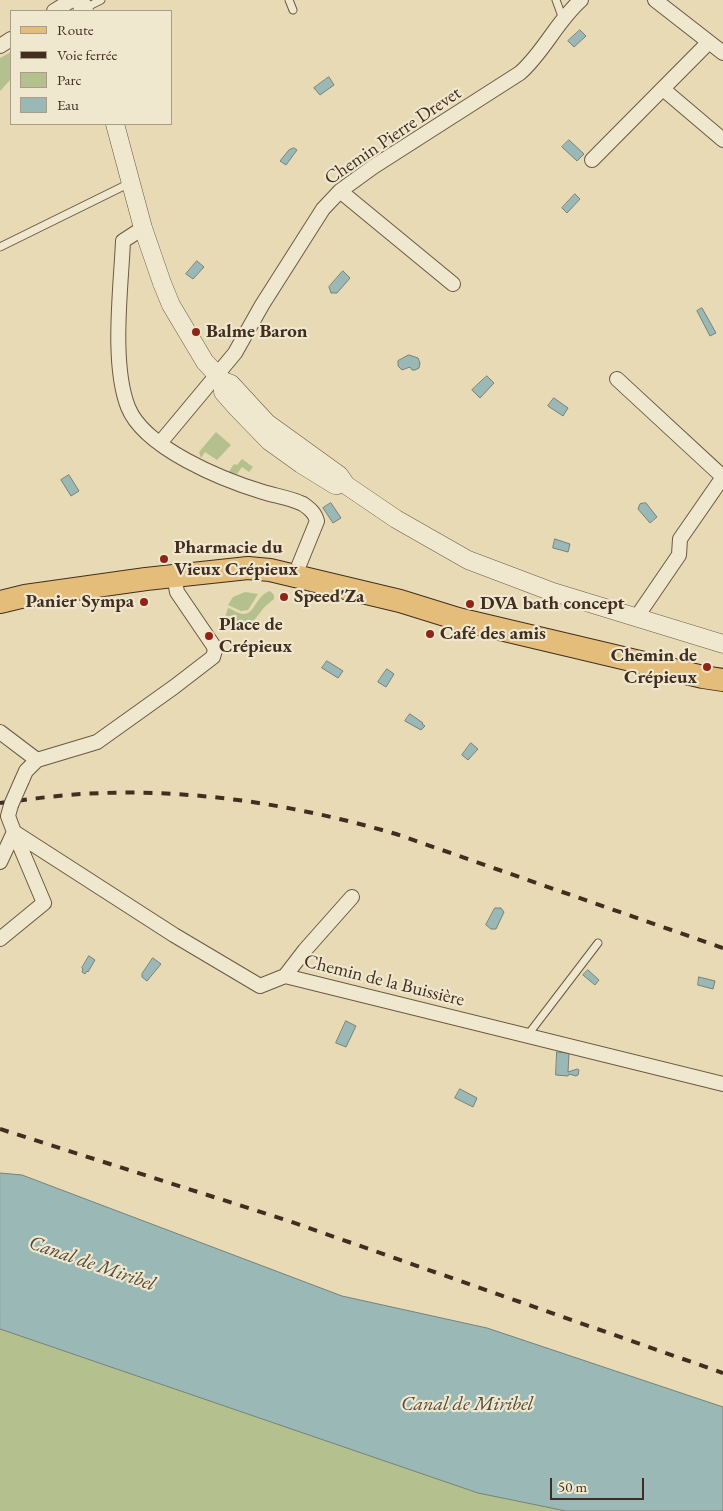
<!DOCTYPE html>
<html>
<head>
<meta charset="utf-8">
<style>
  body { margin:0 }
  #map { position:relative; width:723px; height:1511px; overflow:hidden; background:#e7dab4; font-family:"EB Garamond",serif }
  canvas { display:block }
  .legend { position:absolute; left:10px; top:10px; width:162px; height:115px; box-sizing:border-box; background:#efe7ce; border:1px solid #aa9d88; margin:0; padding:6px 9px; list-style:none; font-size:15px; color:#422e20 }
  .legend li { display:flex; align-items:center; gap:10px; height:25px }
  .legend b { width:25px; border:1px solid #aa9d88 }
  .scale { position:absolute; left:550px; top:1478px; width:94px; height:22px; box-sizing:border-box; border:2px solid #422e20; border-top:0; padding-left:6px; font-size:15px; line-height:18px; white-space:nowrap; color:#422e20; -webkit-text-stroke:4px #efe7ce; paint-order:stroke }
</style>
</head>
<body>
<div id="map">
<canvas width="723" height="1511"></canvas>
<ul class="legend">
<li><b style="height:6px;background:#e4bd7a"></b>Route</li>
<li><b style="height:6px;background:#422e20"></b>Voie ferrée</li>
<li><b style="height:14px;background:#b4c08e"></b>Parc</li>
<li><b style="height:14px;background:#9ab8b6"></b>Eau</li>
</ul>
<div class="scale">50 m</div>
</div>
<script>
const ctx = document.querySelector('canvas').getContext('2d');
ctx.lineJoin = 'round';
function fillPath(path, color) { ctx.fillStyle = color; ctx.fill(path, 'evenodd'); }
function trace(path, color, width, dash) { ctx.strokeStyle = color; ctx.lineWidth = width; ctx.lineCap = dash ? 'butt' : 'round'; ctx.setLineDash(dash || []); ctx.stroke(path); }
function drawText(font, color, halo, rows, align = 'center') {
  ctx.font = font + ' "EB Garamond",serif'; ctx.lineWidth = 4.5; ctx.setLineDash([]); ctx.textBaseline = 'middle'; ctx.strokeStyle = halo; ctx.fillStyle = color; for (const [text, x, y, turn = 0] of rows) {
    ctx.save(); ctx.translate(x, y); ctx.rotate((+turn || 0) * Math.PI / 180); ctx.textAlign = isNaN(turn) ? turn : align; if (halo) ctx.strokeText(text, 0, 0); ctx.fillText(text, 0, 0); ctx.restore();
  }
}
const green = new Path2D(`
  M11,52V79L0,91V58Z
  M216,432L231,445L217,460L205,452L201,458L199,452Z
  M242,459L253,467L249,472L242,467L237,474L235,473L233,476L228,473L234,464L237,465Z
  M270,591L274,595V599C270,602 265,606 262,610C254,621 235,646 224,621L228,608C232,609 235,612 239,613C255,619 254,596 270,591Z
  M245,592L258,594L248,610L241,611L228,605L233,597Z
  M0,1329L478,1493L566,1511H0Z`);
const water = new Path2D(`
  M580,30L586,36L574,47L568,41Z
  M329,77L334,85L320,95L314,88Z
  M569,140L584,154L577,161L562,147Z
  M294,148L297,150L286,165L280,161L289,150Z
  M575,194L580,199L567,213L562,208Z
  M197,261L204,267L193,279L186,274Z
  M343,271L350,278L337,293H331L329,287Z
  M702,308L716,333L710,336L697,311Z
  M409,355L418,358L420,363L419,368L415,370H412L410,367L402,370L398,366V361Z
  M487,376L494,383L480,398L472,390Z
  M554,398L568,408L563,416L548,406Z
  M69,475L79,491L71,496L61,480Z
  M331,503L341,518L333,523L323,508Z
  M646,503L657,517L650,523L638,509L640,504Z
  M555,539L570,544L568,552L553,548Z
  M327,661L343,671L338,678L322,668Z
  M387,669L394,674L386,687L378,682Z
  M410,714L423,723L422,724L425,726L421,730L405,721Z
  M471,743L478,749L468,760L462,755Z
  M495,908H501L504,912L496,929H491L486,925Z
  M89,956L95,960L88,972L87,971L85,974L82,972L83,969L82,968Z
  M153,958L161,964L147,981L142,977V974Z
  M588,970L599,980L595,985L583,975Z
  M699,977L715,981L713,989L698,985Z
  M346,1021L356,1026L346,1047L336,1043Z
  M557,1052L569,1053L568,1072L577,1069L579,1070L578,1075L576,1076L569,1074L568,1076L556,1075Z
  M460,1089L477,1098L473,1107L455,1098Z
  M0,1173L22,1175L342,1296L487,1328L723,1407V1511H566L478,1493L0,1329Z`);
const service = new Path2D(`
  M289,0L293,10
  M556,0L563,19
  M83,9L101,0
  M0,247L130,183
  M527,1036L598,943`);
const minor = new Path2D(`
  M655,0L723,53
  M54,11L72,0
  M0,46L11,39
  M663,89L723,140
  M592,160L709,42
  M340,191L453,284
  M143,228L123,241C121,288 111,363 128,407C144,448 223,480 263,492C276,496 291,498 303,504C310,509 315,513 317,521L295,575
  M617,379L723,477L680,539L679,555L636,618
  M160,443L235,353L262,305L323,209L340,191L373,167L520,73C544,52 557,21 581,0
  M0,732L37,760
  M22,780L26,771L37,760L97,742L174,687L213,657L215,650L213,645L177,592L174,576
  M14,832L174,935L260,986L285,976L723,1084
  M0,862L14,832L8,816L11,805
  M0,939L44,903L14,832
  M285,976L305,950L352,897`);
const tertiary = new Path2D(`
  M80,0L84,11
  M115,124L143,228L162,283L171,305L205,362L223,381L231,384L267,423L339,475L346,485L396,519L468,560L550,591L723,644
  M223,388V392L237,408L269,441L301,464L335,485H338`);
const primary = new Path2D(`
  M0,602L25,596L146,579L248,568L270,570L400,601L458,619L703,677L723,680`);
const rail = new Path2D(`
  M0,803C23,800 45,797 68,795C179,786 290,803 396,834L723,948
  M0,1129L286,1220L723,1373`);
const minorBridge = new Path2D(`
  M11,805L22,780`);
const markers = [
  [196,332,5,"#8f2418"],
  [164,559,5,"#8f2418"],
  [284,597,5,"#8f2418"],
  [144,602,5,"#8f2418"],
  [470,604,5,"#8f2418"],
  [430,634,5,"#8f2418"],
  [209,636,5,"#8f2418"],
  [707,667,5,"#8f2418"]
];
const streetNames = [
  ["Chemin Pierre Drevet",393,136,-34],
  ["Chemin de la Buissière",384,981,14]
];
const poiNames = [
  ["Balme Baron",206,332],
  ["Pharmacie du",174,548],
  ["Vieux Crépieux",174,570],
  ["Speed'Za",294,597],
  ["Panier Sympa",134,602,"right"],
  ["DVA bath concept",480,604],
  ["Place de",219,625],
  ["Crépieux",219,647],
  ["Café des amis",440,634],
  ["Chemin de",697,656,"right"],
  ["Crépieux",697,678,"right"]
];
const waterNames = [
  ["Canal de Miribel",92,1264,19],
  ["Canal de Miribel",467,1405]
];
fillPath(green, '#b4c08e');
fillPath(water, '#9ab8b6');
trace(water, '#77817a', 1);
trace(service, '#6b5945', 9);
trace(minor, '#6b5945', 16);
trace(tertiary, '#6b5945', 19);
trace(primary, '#422e20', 24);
trace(service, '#efe7ce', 7);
trace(minor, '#efe7ce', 14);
trace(tertiary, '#efe7ce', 18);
trace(primary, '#e4bd7a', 22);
trace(rail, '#422e20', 4, [9, 9]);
trace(minorBridge, '#6b5945', 16, []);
trace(minorBridge, '#efe7ce', 14);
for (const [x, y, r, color] of markers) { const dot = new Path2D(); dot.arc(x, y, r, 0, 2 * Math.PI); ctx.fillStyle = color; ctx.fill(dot); trace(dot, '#efe7ce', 2); }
drawText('19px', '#422e20', '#efe7ce', streetNames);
drawText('bold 19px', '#422e20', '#efe7ce', poiNames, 'left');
drawText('italic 20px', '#544a3e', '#efe7ce', waterNames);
</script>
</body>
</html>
